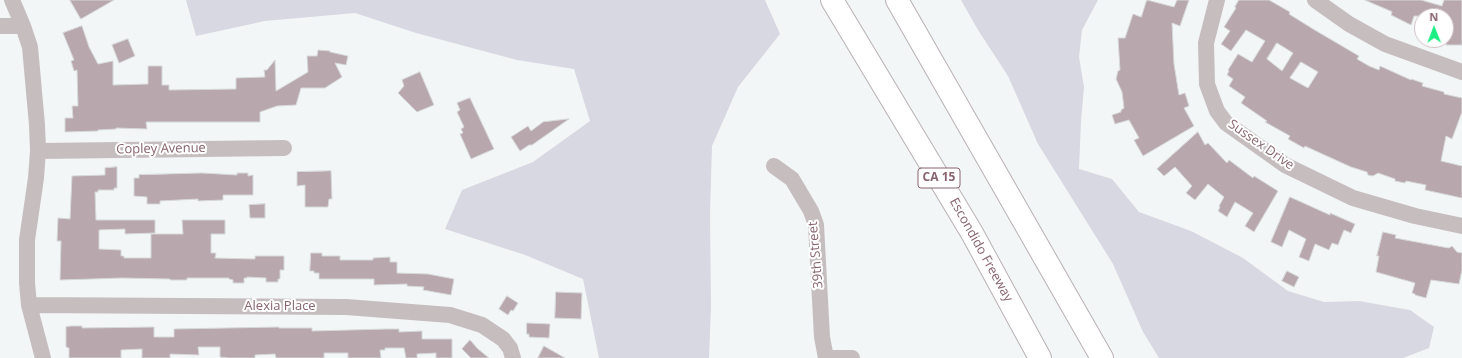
<!DOCTYPE html>
<html>
<head>
<meta charset="utf-8">
<style>
  body { margin:0 }
  #map { position:relative; width:1462px; height:358px; overflow:hidden; background:#f3f6f7; font-family:"Open Sans",sans-serif }
  canvas { display:block }
  .north { position:absolute; left:1414px; top:8px; width:40px; height:40px; box-sizing:border-box; background:#fff; border:1px solid #cfc1c5; border-radius:50%; rotate:359deg; font-size:11px; font-weight:700; line-height:16px; text-align:center; color:#87646e }
  .north::after { content:''; display:block; margin:auto; width:14px; height:18px; background:#1cee84; clip-path:polygon(50% 0,100% 100%,50% 72%,0 100%) }
</style>
</head>
<body>
<div id="map">
<canvas width="1462" height="358"></canvas>
<div class="north">N</div>
</div>
<script>
const ctx = document.querySelector('canvas').getContext('2d');
ctx.lineJoin = 'round';
function fillPath(path, color) { ctx.fillStyle = color; ctx.fill(path, 'evenodd'); }
function trace(path, color, width, dash) { ctx.strokeStyle = color; ctx.lineWidth = width; ctx.lineCap = dash ? 'butt' : 'round'; ctx.setLineDash(dash || []); ctx.stroke(path); }
function drawText(font, color, halo, rows, align = 'center') {
  ctx.font = font + ' "Open Sans",sans-serif'; ctx.lineWidth = 4; ctx.setLineDash([]); ctx.textBaseline = 'middle'; ctx.strokeStyle = halo; ctx.fillStyle = color; for (const [text, x, y, turn = 0] of rows) {
    ctx.save(); ctx.translate(x, y); ctx.rotate((+turn || 0) * Math.PI / 180); ctx.textAlign = isNaN(turn) ? turn : align; if (halo) ctx.strokeText(text, 0, 0); ctx.fillText(text, 0, 0); ctx.restore();
  }
}
const green = new Path2D(`
  M186,0H765L780,34L738,87L712,146L710,214L711,307L709,358H599L583,279L525,255L445,229L462,190L533,162L590,121L574,69L517,60L416,33L355,13L265,21L196,36Z
  M961,0H1098L1082,30L1079,57L1084,87L1081,121L1079,169L1112,179L1139,212L1191,231L1243,258L1288,291L1324,302L1359,301L1410,310L1434,327L1429,348L1403,358H1159L1143,332L1113,264L1038,144L1008,76L978,30Z`);
const building = new Path2D(`
  M70,0H114L81,19Z
  M1147,0L1174,7L1177,0H1189L1180,26L1172,23L1174,64L1179,95L1185,93L1189,106L1184,108L1194,126L1143,156L1134,140L1139,138L1129,120L1115,124L1112,115L1121,112V110L1124,108L1122,92L1116,79L1118,71L1120,70L1118,38H1125L1133,14L1141,17Z
  M1239,0H1269L1290,12L1289,14L1313,29L1359,56L1357,59L1369,66L1379,70L1380,66L1411,80V79L1423,83L1422,86L1444,92V94L1462,98V112L1452,139L1446,136L1441,161L1462,166V198L1425,190L1426,185L1406,181L1405,183L1395,181V179L1378,173L1373,176L1368,175L1367,172L1351,167L1307,147L1305,146L1304,148L1288,139L1290,136L1265,122L1267,121L1241,103L1245,97L1229,86L1233,79L1227,75L1229,71L1228,70L1238,54L1252,62L1265,41L1246,30L1231,51L1221,44L1230,31L1224,27L1236,8L1235,7ZM1277,43L1293,53L1282,71L1267,59ZM1301,62L1318,72L1308,88L1290,78Z
  M1365,0H1421L1442,6L1444,0H1462V45H1446V16H1414L1411,25L1391,15L1392,12Z
  M82,26L89,47L98,64L113,61V85L148,84V66H162V85H169V90L236,89V78L265,77L264,70H267L275,60L276,91L308,72L307,56H317L318,50L330,51V52L348,56L346,65L335,63L342,77L325,88H301L296,105L277,106L260,112V122H146L147,129L116,128V129L98,130V131L65,132V118H73L72,106H78L77,70L74,71L71,61L74,60L63,33Z
  M128,39L135,56L119,63L112,45Z
  M420,72L434,105L417,112L398,93L404,86L402,80Z
  M470,98L494,149L471,159L460,134L463,133L461,129L464,127L457,112L460,110L457,103Z
  M569,119L532,145H529L520,151L511,137L528,126L531,131L543,122Z
  M1198,132L1205,145L1208,143L1227,163L1229,160L1253,178L1254,176L1278,191L1254,232L1245,226L1253,213L1235,202L1227,217L1218,211L1220,207L1219,206L1224,197L1208,184L1195,200L1186,193L1192,186L1175,167L1164,176L1157,169Z
  M117,167V188H114V190H98V192H95L96,220H155V233L125,234V229L99,230V249L121,250V256H124V258H151V234H183L182,220H225V234H211V253H216L215,258L255,259V256H284V270H280V279H278V282H266V278L247,277V278H244V283H233V280L229,279V278H187V280H170V279L122,278L60,280L61,241H57L58,218L70,219L72,176L105,175V168Z
  M331,171L332,199H329L328,207H305V185L297,186V172Z
  M202,173L237,175V173H248V176L253,175V195H223V200L198,201V199L160,201V204H147V197L134,196V178H139V175Z
  M1290,197L1330,215V213L1355,224L1351,233L1344,230L1338,245L1332,243L1329,250L1315,244L1309,261L1299,257L1306,239L1289,230L1282,247L1271,242Z
  M265,204V218H250L249,205Z
  M1383,232L1396,235L1395,238L1443,247L1449,248L1452,246L1457,252L1462,253V270L1459,284L1431,280L1426,298L1415,295V294L1412,293L1415,283L1376,272L1379,256H1377Z
  M311,253H322V256H340V260H373V258L390,257V262H397V273L428,274L454,279L451,295L423,290L424,287L407,286V284L374,285V279H319V273H314V271H310Z
  M1287,271L1299,277L1294,287L1282,281Z
  M556,292L582,293L581,319L555,318Z
  M507,296L518,303L513,311L511,310L508,315L499,309Z
  M527,323L550,324L549,338L529,337V334H527Z
  M71,326H82V328L154,327V337H174V329L279,327V328H312V331L386,329H399V332L422,331V339H452V358H436V353L417,354V358H406L404,348H385V350H380L381,358H348V353H324V358H276L275,354L255,355V358H228L220,357V347H198L199,355L170,354V358H142V349L121,350V358H69V348L66,347V327Z
  M470,340L478,349L489,358H471L462,349Z
  M544,346L565,358H538Z`);
const minor = new Path2D(`
  M12,0L23,26L30,47L37,125L38,151L36,178L27,240V283L29,305L43,358
  M1217,0L1206,43L1207,84L1217,111L1226,123L1285,165L1353,198L1415,216L1462,226
  M1315,0L1349,24L1385,44L1462,72
  M0,26H23
  M38,151L284,148
  M774,166L792,179L811,211L816,225L822,337L826,358
  M29,305L346,307L450,315L482,325L503,339L510,348L513,358
  M826,358H852`);
const highway = new Path2D(`
  M832,0L972,233L1040,358
  M897,0L1102,358`);
const shields = [
  [939,178,42]
];
const shieldNames = [
  ["CA 15",939,178]
];
const streetNames = [
  ["Sussex Drive",1261,145,35],
  ["Copley Avenue",161,149,-1],
  ["Escondido Freeway",981,250,61],
  ["39th Street",816,255,-95],
  ["Alexia Place",280,306]
];
fillPath(green, '#d7d8e1');
fillPath(building, '#b8a8ad');
trace(building, '#d6d8d8', 1);
trace(highway, '#b9b0b3', 24);
trace(minor, '#c6bdbf', 16);
trace(highway, '#fff', 22);
for (const [x, y, w] of shields) { const box = new Path2D(); box.roundRect(x - w / 2, y - 10, w, 20, 3); ctx.fillStyle = '#fff'; ctx.fill(box); trace(box, '#87646e', 1); }
drawText('bold 12px', '#87646e', null, shieldNames);
drawText('13px', '#87646e', '#fff', streetNames);
</script>
</body>
</html>
